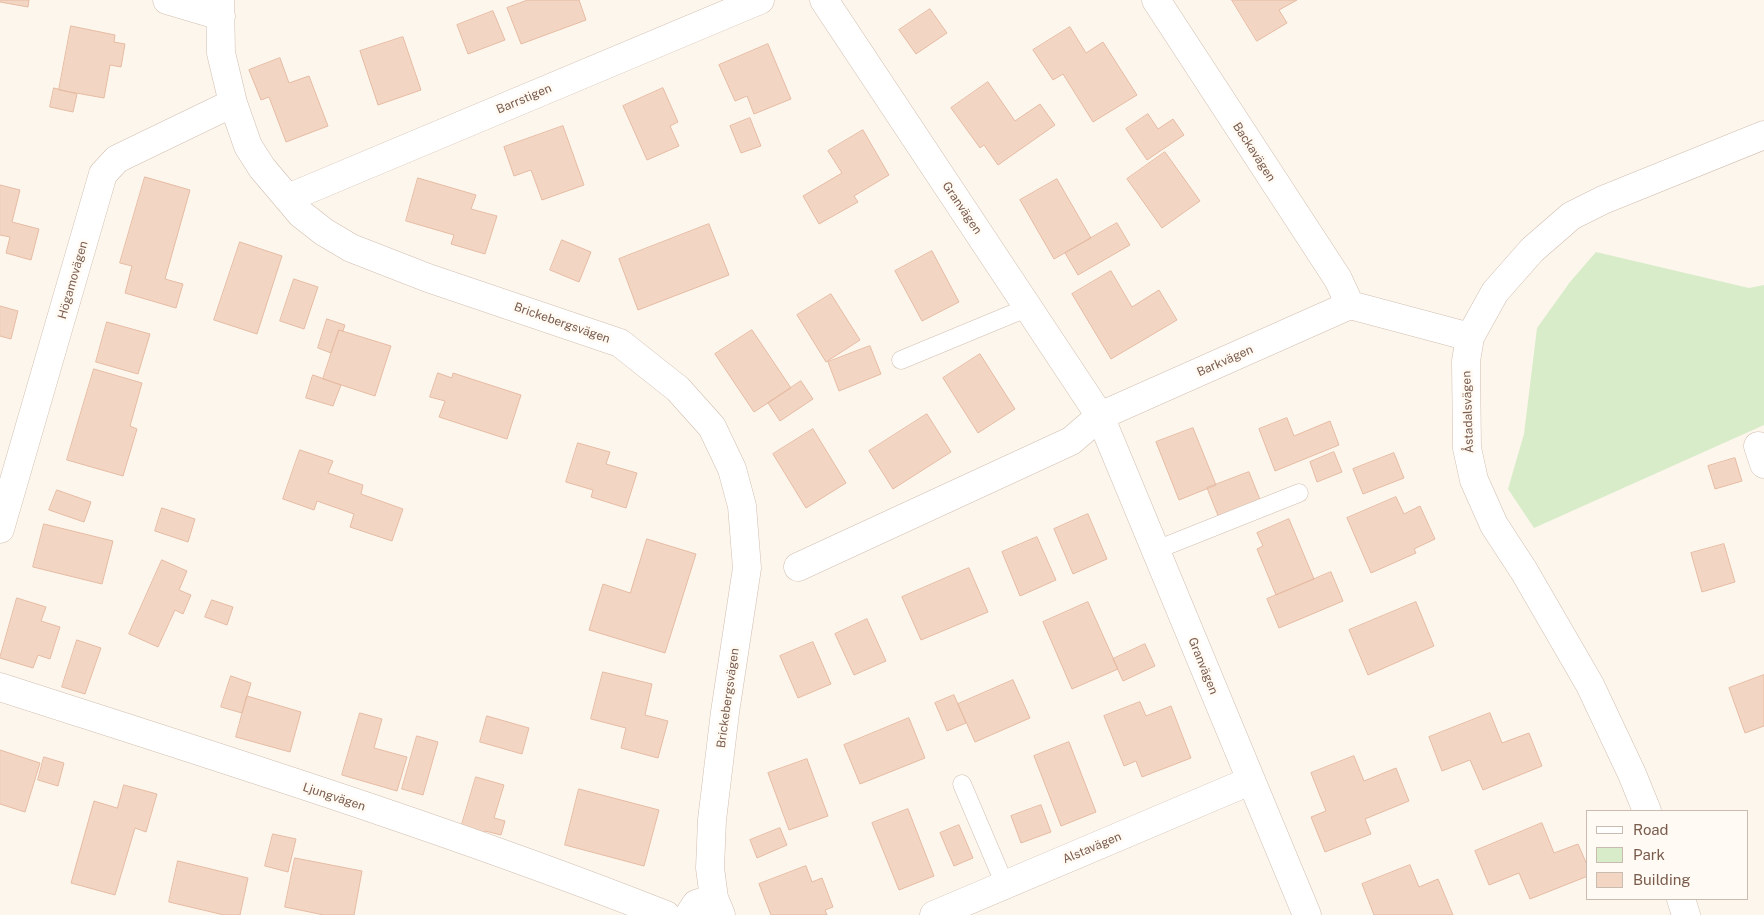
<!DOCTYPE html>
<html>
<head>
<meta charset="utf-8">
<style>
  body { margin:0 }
  #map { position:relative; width:1764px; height:915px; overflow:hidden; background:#fdf6ec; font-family:"Public Sans",sans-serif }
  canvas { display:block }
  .legend { position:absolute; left:1586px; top:810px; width:162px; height:90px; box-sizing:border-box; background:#fffaf3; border:1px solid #cabbb1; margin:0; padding:6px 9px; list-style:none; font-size:15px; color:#7a5c4d }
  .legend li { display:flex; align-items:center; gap:10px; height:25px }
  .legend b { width:25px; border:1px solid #cabbb1 }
</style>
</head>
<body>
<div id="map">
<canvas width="1764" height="915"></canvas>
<ul class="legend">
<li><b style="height:6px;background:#fff"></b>Road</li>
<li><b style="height:14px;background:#d8ecc9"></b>Park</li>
<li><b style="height:14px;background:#f3d5c3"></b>Building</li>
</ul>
</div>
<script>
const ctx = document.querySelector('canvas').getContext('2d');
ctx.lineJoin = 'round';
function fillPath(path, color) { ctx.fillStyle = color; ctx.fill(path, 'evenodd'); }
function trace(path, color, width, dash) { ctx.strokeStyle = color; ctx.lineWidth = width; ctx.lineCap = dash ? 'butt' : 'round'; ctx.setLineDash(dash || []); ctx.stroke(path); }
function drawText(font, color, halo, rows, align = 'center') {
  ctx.font = font + ' "Public Sans",sans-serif'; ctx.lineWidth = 5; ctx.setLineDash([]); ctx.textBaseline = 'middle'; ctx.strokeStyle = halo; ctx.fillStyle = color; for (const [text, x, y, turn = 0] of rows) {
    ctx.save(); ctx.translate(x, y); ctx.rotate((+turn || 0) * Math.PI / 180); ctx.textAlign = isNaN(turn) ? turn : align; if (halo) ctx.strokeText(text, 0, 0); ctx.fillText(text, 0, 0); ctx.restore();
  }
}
const green = new Path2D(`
  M1596,252L1749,288L1764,285V425L1534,528L1508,489L1524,434L1537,328L1570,282Z`);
const building = new Path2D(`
  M0,0H29L28,7L0,2Z
  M528,0H579L586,20L521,44L507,8Z
  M1232,0H1297L1279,10L1287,23L1257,41Z
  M930,9L947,33L916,54L899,30Z
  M493,11L505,40L468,54L457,25Z
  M71,26L115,35L114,42L125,44L121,67L110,65L104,98L59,90Z
  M1070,27L1086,53L1103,42L1137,95L1093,122L1063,74L1053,80L1033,50Z
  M403,37L421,90L378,105L360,51Z
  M768,44L791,99L754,114L747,96L735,101L719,65Z
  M280,58L289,83L309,76L328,126L286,142L269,97L261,100L249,70Z
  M988,82L1015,121L1040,104L1055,125L998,165L984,145L980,148L951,108Z
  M54,88L77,94L73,112L50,107Z
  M663,88L678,122L670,126L679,146L647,160L623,106Z
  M1148,114L1158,129L1173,119L1184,135L1147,160L1126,129Z
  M750,118L761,146L741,153L730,126Z
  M563,126L584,185L542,200L531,170L514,176L504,147Z
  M863,130L889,175L854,196L858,202L819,224L803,196L842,173L828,151Z
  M1165,152L1200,201L1162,228L1127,179Z
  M145,177L190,190L165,279L183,284L176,308L125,293L132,266L120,263Z
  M418,178L476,195L471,209L497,216L485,254L451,244L454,235L406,221Z
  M1057,179L1091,238L1054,259L1020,200Z
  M0,185L20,190L12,222L39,229L31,260L6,253L10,237L0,235Z
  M1117,223L1130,245L1078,275L1065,253Z
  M709,224L729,275L638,310L619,259Z
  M562,240L591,252L579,282L550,270Z
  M240,242L282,256L257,334L214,320Z
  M932,251L959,302L922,321L895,271Z
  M1111,271L1132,307L1159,290L1177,320L1111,359L1072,294Z
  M294,279L318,287L304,329L280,321Z
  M831,294L860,340L826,362L797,315Z
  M0,306L18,311L11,339L0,336Z
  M327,319L345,325L343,331L339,330L331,353L318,348Z
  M107,322L150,334L138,374L96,362Z
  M339,330L391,346L375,396L323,379Z
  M752,330L791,388L754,412L715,354Z
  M870,346L881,374L839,391L828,362Z
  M980,354L1015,409L978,433L943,378Z
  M94,369L142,383L130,426L137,429L123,476L67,460Z
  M438,373L452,378L453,373L521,395L507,439L439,417L445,401L430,397Z
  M313,375L341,385L333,406L306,398Z
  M801,381L813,399L780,421L768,403Z
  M927,414L951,452L893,489L869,451Z
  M1287,418L1294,436L1330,421L1339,445L1275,471L1259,429Z
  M1193,428L1216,485L1179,500L1156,442Z
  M813,429L846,483L806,508L773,454Z
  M578,443L610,452L606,464L637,473L626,508L591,497L593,490L566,482Z
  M300,450L333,461L328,473L363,485L361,494L403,509L392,541L350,527L354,514L317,501L314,510L283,499Z
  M1334,452L1342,472L1317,482L1310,462Z
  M1394,453L1404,478L1363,494L1353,469Z
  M1735,458L1742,481L1715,489L1708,466Z
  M1249,472L1261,502L1219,518L1207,488Z
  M57,490L91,502L84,522L49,510Z
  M1396,497L1404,514L1420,506L1435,539L1414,549L1416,553L1371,573L1347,518Z
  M162,508L195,519L188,542L155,531Z
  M1088,514L1107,559L1073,574L1054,529Z
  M1289,519L1314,579L1276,595L1257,549L1263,546L1257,533Z
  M44,524L113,541L102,584L33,567Z
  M1037,537L1056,580L1020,596L1002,552Z
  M647,539L696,554L665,653L589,630L603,584L630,593Z
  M1724,544L1735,582L1702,592L1691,553Z
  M162,560L187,571L179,590L191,595L183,614L175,610L158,647L129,634Z
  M969,568L988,612L921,640L902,597Z
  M1331,572L1343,601L1279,628L1267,599Z
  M17,598L46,607L41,621L60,627L50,659L38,655L33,668L0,658Z
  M212,600L233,607L227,625L205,617Z
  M1088,602L1118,669L1072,689L1043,622Z
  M1416,602L1434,646L1368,675L1349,630Z
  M867,619L886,661L854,675L835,634Z
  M77,640L101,648L85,694L62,687Z
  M813,642L831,684L798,698L780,656Z
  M1145,644L1155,666L1123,681L1113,659Z
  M603,672L652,684L645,715L668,721L658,758L621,748L626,728L591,719Z
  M1764,675V726L1745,733L1729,688Z
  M231,676L251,683L242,713L221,707Z
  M1013,680L1030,718L975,742L958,704Z
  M954,695L966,723L947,731L935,703Z
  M247,696L301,712L290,752L236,737Z
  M1140,702L1146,716L1171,706L1191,758L1142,777L1136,761L1124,766L1104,716Z
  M360,713L382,719L374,748L407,757L397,791L342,775Z
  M1490,713L1502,743L1529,733L1542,766L1483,790L1470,760L1442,771L1429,737Z
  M487,716L529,728L522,754L480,742Z
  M909,718L925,758L860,784L844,745Z
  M417,736L438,742L423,795L402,789Z
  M1069,742L1096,812L1061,826L1034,756Z
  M0,750L40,763L25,812L0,804Z
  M1354,756L1364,781L1396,768L1409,801L1365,819L1371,834L1325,852L1311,817L1326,811L1311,773Z
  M44,757L64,763L58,786L38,780Z
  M807,759L828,816L789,830L768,773Z
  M476,777L504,785L494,818L505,821L501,835L485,831L483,837L460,831Z
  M124,785L157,794L146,832L135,828L115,895L71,883L94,801L117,808Z
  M579,789L659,810L644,866L565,845Z
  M1041,805L1051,832L1021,843L1011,816Z
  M908,809L934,876L899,890L872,823Z
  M1542,823L1554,853L1578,844L1588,867V876L1530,899L1519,873L1489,885L1475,851Z
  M959,825L973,858L954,866L940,833Z
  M780,828L787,845L757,858L750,840Z
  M273,834L296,839L288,872L265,866Z
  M295,858L362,871L354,915H324L285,907Z
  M178,861L248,878L240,915H224L169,902Z
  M1410,865L1419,887L1438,879L1453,915H1374L1362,884Z
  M806,866L812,882L822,878L833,907L825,910L827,915H771L759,884Z`);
const service = new Path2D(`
  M901,360L1029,307
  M1156,550L1299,493
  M962,784L1005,885`);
const minor = new Path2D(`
  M167,0L221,16
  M220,0L221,53L233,103L248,146L262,168L301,214L324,232L351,248L428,278L620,343L678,389L712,427L732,469L742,506L747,568L725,712L712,820L710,868L714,898L721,915
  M824,0L1100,416L1307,915
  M1156,0L1338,279L1350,305
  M288,198L760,0
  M1350,305L1470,337
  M1758,446L1764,464
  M0,529L103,174L117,159L233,103
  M798,567L1071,441L1100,416L1350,305
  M0,687C223,759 448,829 666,915
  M1647,811L1632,774L1590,685L1524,571L1494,525L1474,480L1467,448L1466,361L1470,337L1495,292L1532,250L1571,216L1603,200L1764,135
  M1681,899L1686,915
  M689,915L696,904L714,898
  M934,915L1250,781`);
const streetNames = [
  ["Barrstigen",524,99,-23],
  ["Backavägen",1254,152,57],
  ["Granvägen",962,208,56],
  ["Högamovägen",73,280,-74],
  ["Brickebergsvägen",562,323,19],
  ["Barkvägen",1225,361,-24],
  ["Åstadalsvägen",1468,412,-92],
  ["Granvägen",1203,666,68],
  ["Brickebergsvägen",728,698,-82],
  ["Ljungvägen",334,797,18],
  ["Alstavägen",1092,848,-23]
];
fillPath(green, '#d8ecc9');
fillPath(building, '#f3d5c3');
trace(building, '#e6bba3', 1);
trace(service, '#d1beb0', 19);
trace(minor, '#d1beb0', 29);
trace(service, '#fff', 18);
trace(minor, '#fff', 28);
drawText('12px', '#7a5c4d', '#fffaf3', streetNames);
</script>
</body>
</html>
